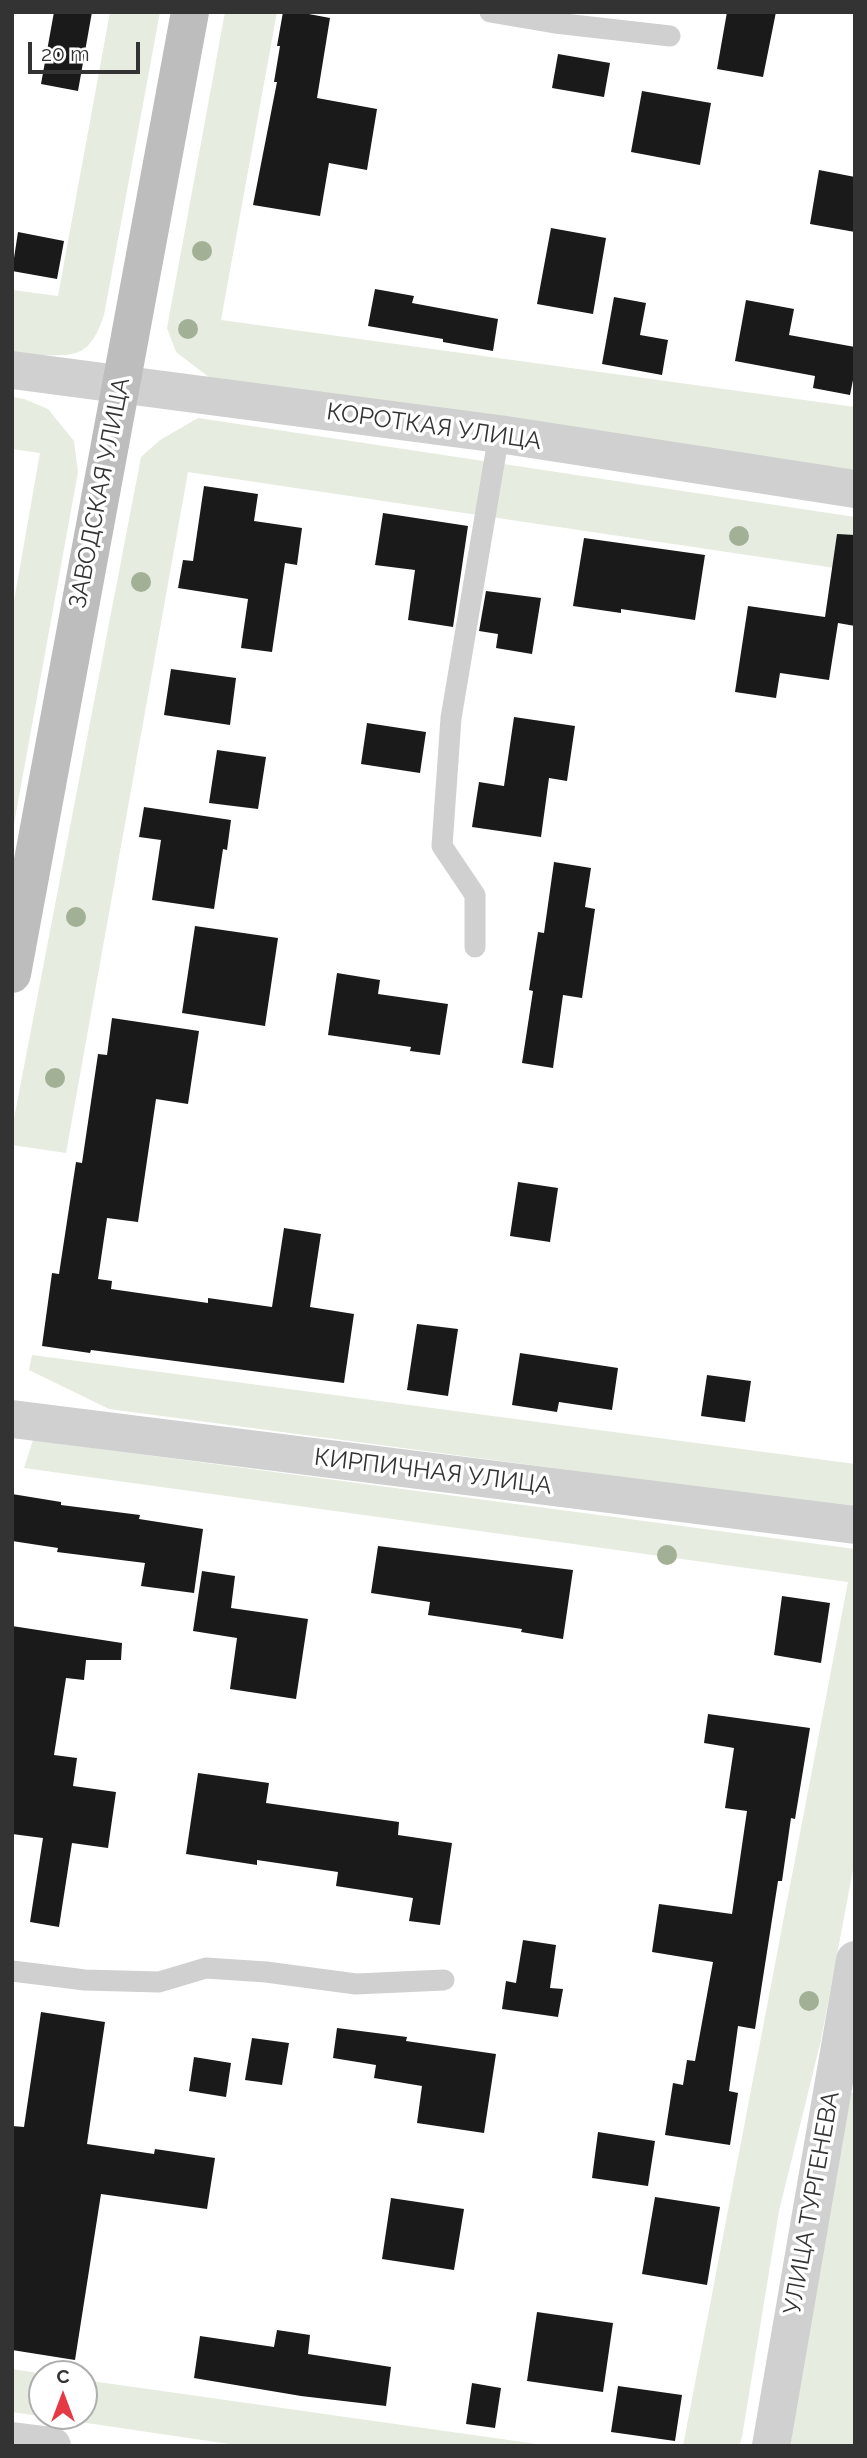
<!DOCTYPE html>
<html>
<head>
<meta charset="utf-8">
<style>
  body { margin:0 }
  #map { position:relative; width:867px; height:2458px; overflow:hidden; background:#fff; font-family:Raleway,sans-serif }
  canvas { display:block }
  .frame { position:absolute; inset:0; border:14px solid #333; pointer-events:none }
  .north { position:absolute; left:28px; top:2360px; width:70px; height:70px; box-sizing:border-box; background:#fff; border:2px solid #adadad; border-radius:50%; rotate:0deg; font-size:19px; font-weight:700; line-height:28px; text-align:center; color:#333 }
  .north::after { content:''; display:block; margin:auto; width:24px; height:32px; background:#e63946; clip-path:polygon(50% 0,100% 100%,50% 72%,0 100%) }
  .scale { position:absolute; left:28px; top:42px; width:112px; height:32px; box-sizing:border-box; border:4px solid #333; border-top:0; padding-left:9px; font-size:21px; line-height:24px; white-space:nowrap; color:#333; -webkit-text-stroke:5px #fff; paint-order:stroke }
</style>
</head>
<body>
<div id="map">
<canvas width="867" height="2458"></canvas>
<div class="frame"></div>
<div class="north">С</div>
<div class="scale">20 m</div>
</div>
<script>
const ctx = document.querySelector('canvas').getContext('2d');
ctx.lineJoin = 'round';
function fillPath(path, color) { ctx.fillStyle = color; ctx.fill(path, 'evenodd'); }
function trace(path, color, width, dash) { ctx.strokeStyle = color; ctx.lineWidth = width; ctx.lineCap = dash ? 'butt' : 'round'; ctx.setLineDash(dash || []); ctx.stroke(path); }
function drawText(font, color, halo, rows, align = 'center') {
  ctx.font = font + ' Raleway,sans-serif'; ctx.lineWidth = 7; ctx.setLineDash([]); ctx.textBaseline = 'middle'; ctx.strokeStyle = halo; ctx.fillStyle = color; for (const [text, x, y, turn = 0] of rows) {
    ctx.save(); ctx.translate(x, y); ctx.rotate((+turn || 0) * Math.PI / 180); ctx.textAlign = isNaN(turn) ? turn : align; if (halo) ctx.strokeText(text, 0, 0); ctx.fillText(text, 0, 0); ctx.restore();
  }
}
const green = new Path2D(`
  M110,12H160L104,315C100,326 95,341 84,349C69,360 30,354 12,352V290L58,296Z
  M225,12H277L221,320L855,407V470L210,378L176,352L167,328Z
  M12,397L24,399L48,409L74,441L78,472L12,835V612L40,453L12,449Z
  M198,418L855,517V571L188,472L66,1153L12,1145V1129L141,457L160,440Z
  M32,1355L855,1464V1508L109,1409L29,1370Z
  M33,1440L855,1549V1859L821,2040L779,2211L742,2437L739,2446H683L848,1582L24,1468Z
  M846,2093H855V2446H790Z
  M12,2369L44,2374H42V2416H84V2380L551,2446H243L12,2412Z`);
const building = new Path2D(`
  M54,12H92L78,91L41,84Z
  M283,12H298L330,18L317,98L377,109L367,170L329,163L320,216L253,205L277,82H274L280,46H277Z
  M727,12H776L763,77L717,69Z
  M558,54L610,63L604,97L552,88Z
  M642,91L711,103L700,165L631,152Z
  M819,170L855,177V232L810,224Z
  M551,228L606,238L593,314L537,304Z
  M18,232L64,241L57,279L12,271Z
  M375,289L414,296L412,303L498,319L493,351L443,342V339L368,326Z
  M614,297L646,303L640,335L668,340L662,375L602,364Z
  M746,300L794,309L789,335L855,347V370L850,395L813,388L815,376L735,361Z
  M204,486L258,494L254,521L302,528L297,565L285,563L272,652L241,648L248,599L178,588L183,560L193,561Z
  M383,513L468,526L453,627L408,620L415,570L375,565Z
  M837,534L855,535V626L838,623L829,680L780,673L776,698L735,692L748,606L825,617Z
  M584,538L705,555L695,620L621,609V613L573,606Z
  M486,591L541,598L532,654L496,648L498,634L479,631Z
  M171,669L236,678L230,725L164,715Z
  M514,717L575,726L567,781L549,778L541,837L472,827L479,782L504,786Z
  M367,723L426,732L420,773L361,764Z
  M217,750L266,757L258,809L209,803Z
  M144,807L231,820L227,850L223,849L214,909L152,900L161,840L139,837Z
  M554,862L591,868L585,907L595,909L582,998L563,995L553,1068L522,1063L533,991L529,990L538,932L544,933Z
  M195,926L278,938L265,1026L182,1013Z
  M337,973L380,980L378,994L448,1004L440,1055L410,1051L411,1047L328,1035Z
  M112,1018L199,1031L188,1104L156,1099L138,1222L107,1218L98,1279L112,1281L111,1289L208,1303V1298L272,1307L284,1228L321,1234L310,1307L354,1314L344,1383L91,1350L90,1353L42,1346L52,1273L59,1274L76,1162L82,1163L98,1054L107,1055Z
  M518,1182L558,1188L550,1242L510,1236Z
  M417,1324L458,1329L448,1396L407,1390Z
  M520,1353L618,1368L612,1410L559,1402L557,1412L512,1405Z
  M707,1375L751,1381L745,1422L701,1416Z
  M12,1494L61,1502V1505L140,1515L139,1519L203,1529L194,1593L141,1586L145,1563L57,1552L58,1548L12,1541Z
  M378,1546L573,1570L563,1639L521,1632L522,1629L428,1615L430,1602L371,1593Z
  M202,1571L235,1576L231,1608L308,1619L296,1699L230,1689L237,1638L193,1631Z
  M782,1596L830,1603L821,1663L774,1655Z
  M12,1626L122,1643L121,1660H86L84,1680L66,1678L54,1755L77,1758L73,1786L116,1792L108,1848L72,1843L59,1927L30,1922L43,1838L12,1834Z
  M708,1714L810,1728L795,1819L791,1818L782,1881H778L755,2029L738,2026L729,2091L738,2093L730,2145L665,2135L673,2083L683,2085L687,2060L695,2061L713,1962L652,1952L659,1904L732,1914L747,1811L725,1808L734,1748L704,1743Z
  M198,1773L269,1783L266,1803L399,1822L398,1835L452,1843L440,1925L409,1921L413,1898L336,1886L338,1872L257,1860V1865L186,1854Z
  M523,1940L556,1945L550,1988L563,1989L558,2017L502,2009L506,1981L516,1983Z
  M41,2012L105,2022L87,2144L154,2154L155,2149L215,2158L207,2209L101,2194L75,2360L12,2350V2126L24,2127Z
  M337,2028L407,2037L406,2041L496,2054L484,2133L417,2123L422,2086L374,2078L376,2065L333,2058Z
  M252,2038L289,2043L282,2085L245,2080Z
  M194,2057L231,2063L226,2097L189,2091Z
  M598,2132L655,2141L648,2186L592,2178Z
  M655,2197L720,2207L707,2285L642,2274Z
  M391,2198L464,2209L454,2270L382,2259Z
  M537,2312L613,2323L603,2392L527,2381Z
  M277,2330L310,2335L308,2354L391,2367L386,2406L301,2396L194,2378L200,2336L274,2347Z
  M472,2383L501,2388L495,2428L466,2424Z
  M618,2386L682,2395L675,2441L611,2432Z`);
const service = new Path2D(`
  M490,12L555,23L670,36
  M475,947V895L442,846L451,718L499,434
  M12,1971L85,1980L159,1982L206,1968L266,1972L356,1984L444,1980`);
const minor = new Path2D(`
  M12,370L499,434L855,489
  M12,1419L855,1525
  M12,2441L52,2446
  M771,2446L855,1960`);
const secondary = new Path2D(`
  M12,974L190,12`);
const trees = [
  [202,251],
  [188,329],
  [739,536],
  [141,582],
  [76,917],
  [55,1078],
  [667,1555],
  [809,2001]
];
const streetNames = [
  ["КОРОТКАЯ УЛИЦА",434,427,8],
  ["ЗАВОДСКАЯ УЛИЦА",100,493,-79],
  ["КИРПИЧНАЯ УЛИЦА",433,1472,7],
  ["УЛИЦА ТУРГЕНЕВА",812,2203,-80]
];
fillPath(green, '#e6ecdf');
fillPath(building, '#1a1a1a');
trace(service, '#d0d0d0', 21);
trace(minor, '#d0d0d0', 38);
trace(secondary, '#bdbdbd', 38);
ctx.fillStyle = '#a2b095';
for (const [x, y] of trees) { ctx.beginPath(); ctx.arc(x, y, 10, 0, 2 * Math.PI); ctx.fill(); }
drawText('24px', '#333', '#fff', streetNames);
</script>
</body>
</html>
